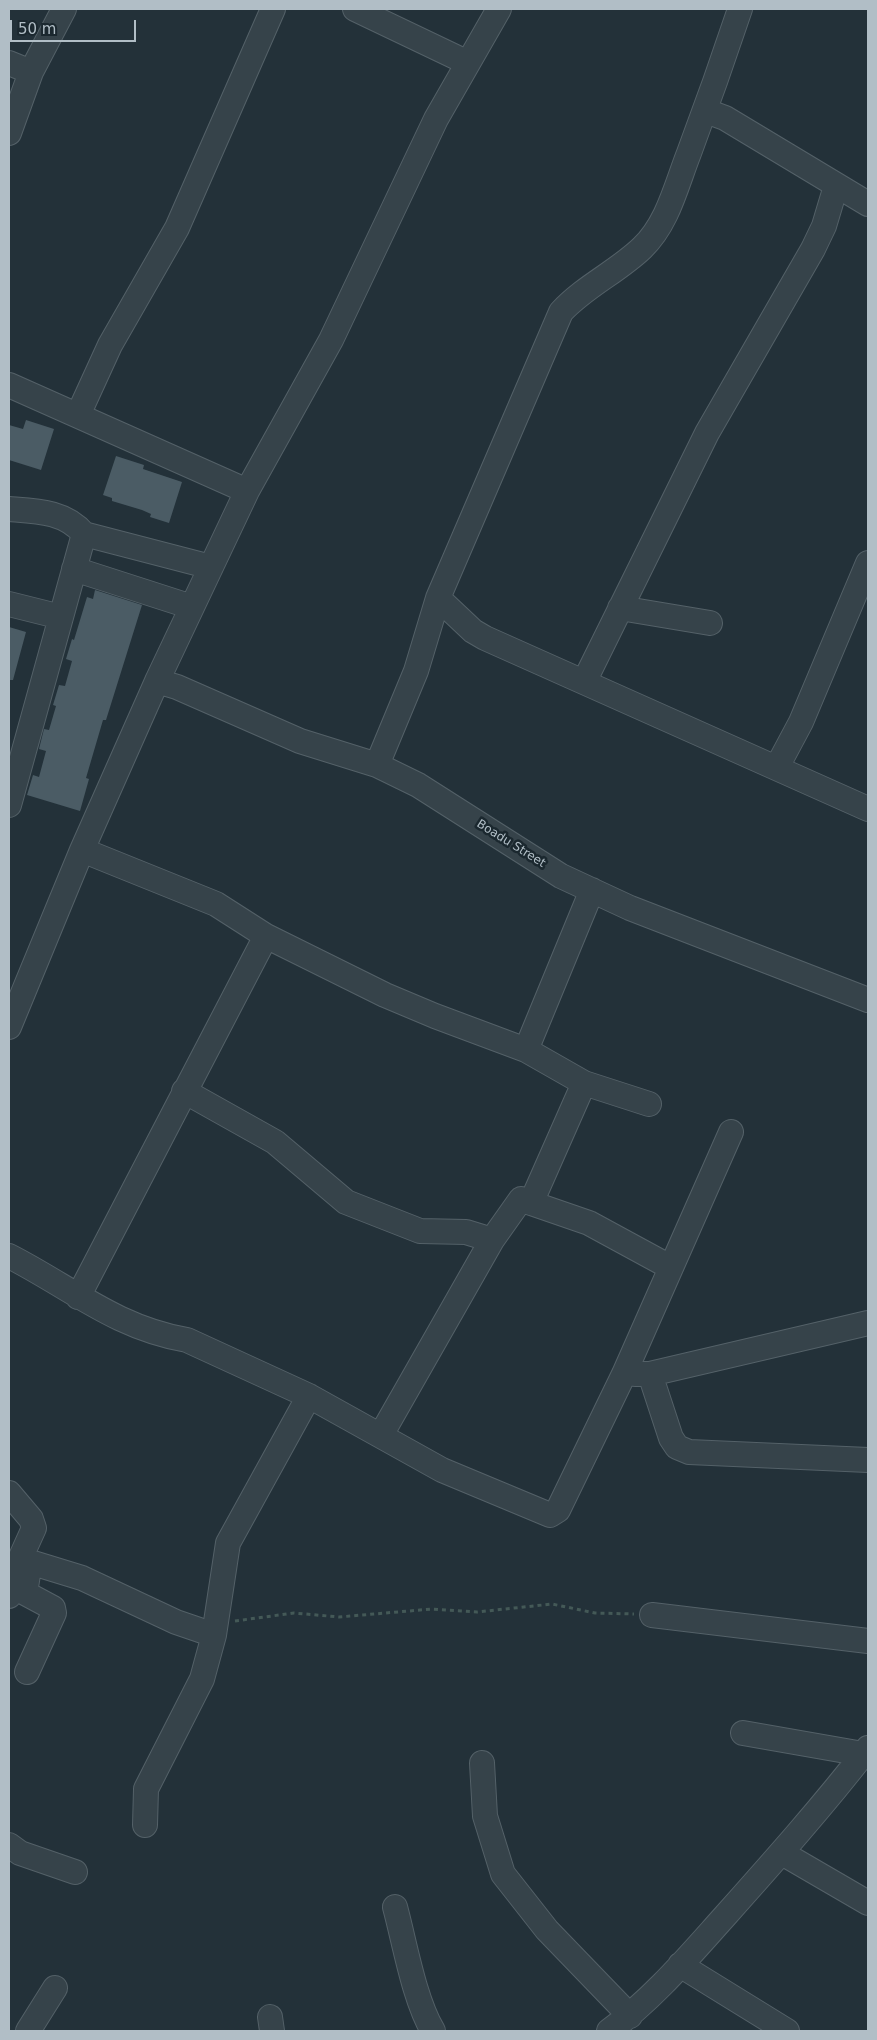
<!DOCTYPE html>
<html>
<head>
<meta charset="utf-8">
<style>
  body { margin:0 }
  #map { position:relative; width:877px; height:2040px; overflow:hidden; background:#233139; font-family:"DejaVu Sans",sans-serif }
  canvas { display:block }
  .frame { position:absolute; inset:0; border:10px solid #b1bec6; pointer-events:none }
  .scale { position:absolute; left:10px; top:20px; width:126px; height:22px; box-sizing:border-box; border:2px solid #b1bec6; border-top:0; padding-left:6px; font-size:15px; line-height:18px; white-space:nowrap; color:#b1bec6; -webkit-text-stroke:4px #1b282f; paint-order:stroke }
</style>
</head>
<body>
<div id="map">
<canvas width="877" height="2040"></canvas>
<div class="frame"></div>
<div class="scale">50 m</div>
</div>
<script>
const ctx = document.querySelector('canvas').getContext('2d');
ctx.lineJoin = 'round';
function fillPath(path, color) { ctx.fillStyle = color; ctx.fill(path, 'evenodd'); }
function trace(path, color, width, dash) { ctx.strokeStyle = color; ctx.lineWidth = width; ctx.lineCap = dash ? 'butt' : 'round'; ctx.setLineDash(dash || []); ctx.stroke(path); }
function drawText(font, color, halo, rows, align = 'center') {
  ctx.font = font + ' "DejaVu Sans",sans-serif'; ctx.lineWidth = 5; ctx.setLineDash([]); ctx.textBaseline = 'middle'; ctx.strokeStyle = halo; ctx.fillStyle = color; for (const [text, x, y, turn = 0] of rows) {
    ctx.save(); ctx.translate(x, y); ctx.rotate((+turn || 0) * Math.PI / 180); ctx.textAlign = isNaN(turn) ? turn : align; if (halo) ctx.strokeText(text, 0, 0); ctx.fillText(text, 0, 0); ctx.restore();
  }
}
const building = new Path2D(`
  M26,420L54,429L41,470L9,460V425L23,429Z
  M116,456L144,465L143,469L182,482L169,523L150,517L151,514L142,510L112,501V498L103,495Z
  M95,590L142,605L106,720H103L86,778L89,779L80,811L27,795L33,775L39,777L46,751L39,749L44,729L49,730L56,706L53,705L59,685L65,686L72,661L66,659L72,639L74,640L87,597L93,599Z
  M9,627L26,632L13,680H9Z`);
const path = new Path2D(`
  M235,1621L294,1613L339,1617L432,1609L477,1612L552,1604L595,1613L634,1614`);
const minor = new Path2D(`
  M355,9L466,62
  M9,63L31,72
  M706,111L725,118L868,204
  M9,133L31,72L64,9
  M9,385L247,491
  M78,415L110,345L177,228L273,9
  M9,509C36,511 65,511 84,534L9,805
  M84,534L211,567
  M74,569L192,607
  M438,598L473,631L485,638L868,809
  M9,604L61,617
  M620,608L710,623
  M157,681L177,687L300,741L377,765L418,785L561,876L630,908L868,1000
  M584,682L707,433L813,249L824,226L836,186
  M377,765L416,671L438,598L561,312C585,286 617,272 642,248C668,223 676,186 689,153C707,105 724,57 740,9
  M777,767L801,722L868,563
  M82,850L216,904L266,936L385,995L435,1016L526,1050L584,1083L649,1104
  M9,1027L82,850L157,681L247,491L331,340L436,119L499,9
  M526,1050L592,890
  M184,1091L275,1142L346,1202L420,1231L466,1232L492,1240
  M531,1203L589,1223L670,1267
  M9,1256C70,1287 116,1328 187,1340L309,1396L442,1470L550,1515L558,1510L624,1374L731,1132
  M78,1297L266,936
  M635,1374H650L868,1323
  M650,1374L671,1438L677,1447L689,1452L868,1460
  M381,1435L492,1240L521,1199L531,1203L584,1083
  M9,1493L31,1519L34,1528L20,1559L9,1596
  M20,1559L82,1578L176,1622L214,1635
  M652,1615L868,1641
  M27,1672L54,1613L53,1608L25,1593L30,1562
  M743,1733L863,1754
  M482,1763L485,1816L503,1874L547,1930L630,2016
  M145,1825L146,1789L202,1679L214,1635L228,1543L309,1396
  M9,1845L20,1853L75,1872
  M782,1853L868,1903
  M395,1907C405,1944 414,1999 433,2031
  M680,1965L787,2031
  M270,2017L272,2031
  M28,2031L55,1988
  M609,2031C653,1999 689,1956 725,1916C774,1861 823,1806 868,1748`);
const streetNames = [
  ["Boadu Street",511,844,32]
];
fillPath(building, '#4b5c65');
trace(minor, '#546168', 26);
trace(path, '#445957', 3, [4, 4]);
trace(minor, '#36434a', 24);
drawText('12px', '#b1bec6', '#1b282f', streetNames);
</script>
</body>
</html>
